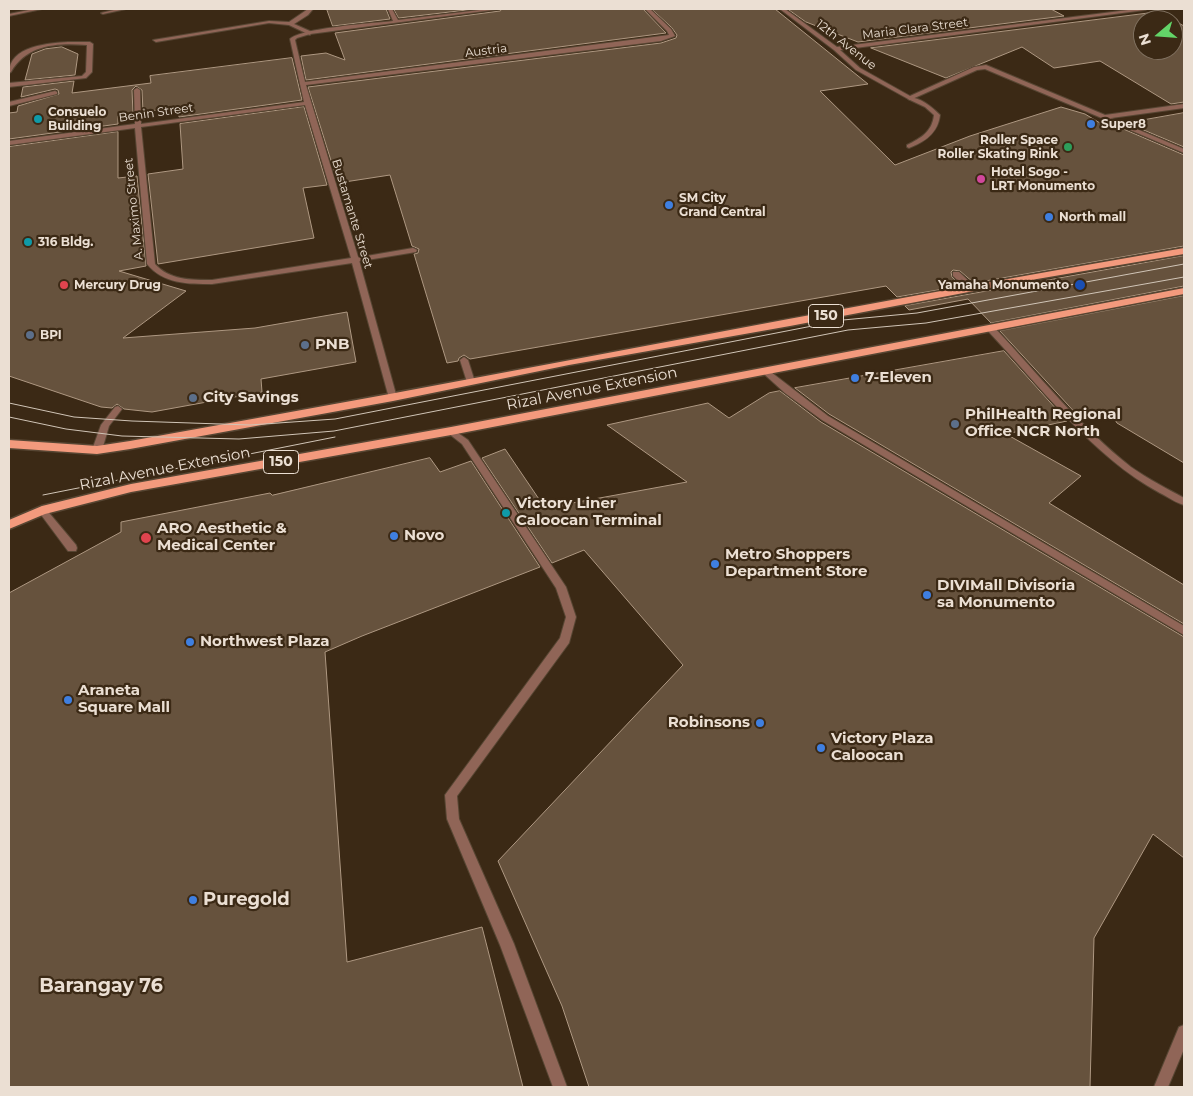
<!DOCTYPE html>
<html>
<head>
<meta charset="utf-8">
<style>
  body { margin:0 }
  #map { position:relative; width:1193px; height:1096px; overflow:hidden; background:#3b2915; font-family:Montserrat,sans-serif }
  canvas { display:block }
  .frame { position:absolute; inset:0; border:10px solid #ebdfd3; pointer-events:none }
  .north { position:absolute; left:1133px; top:10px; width:50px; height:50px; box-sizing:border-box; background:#3b2915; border:1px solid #817261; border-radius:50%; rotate:252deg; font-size:14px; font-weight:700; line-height:20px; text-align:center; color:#ebdfd3 }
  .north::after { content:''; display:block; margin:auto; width:18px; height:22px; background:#63d468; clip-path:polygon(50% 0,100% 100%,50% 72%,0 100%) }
</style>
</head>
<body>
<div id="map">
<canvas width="1193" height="1096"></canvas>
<div class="frame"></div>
<div class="north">N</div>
</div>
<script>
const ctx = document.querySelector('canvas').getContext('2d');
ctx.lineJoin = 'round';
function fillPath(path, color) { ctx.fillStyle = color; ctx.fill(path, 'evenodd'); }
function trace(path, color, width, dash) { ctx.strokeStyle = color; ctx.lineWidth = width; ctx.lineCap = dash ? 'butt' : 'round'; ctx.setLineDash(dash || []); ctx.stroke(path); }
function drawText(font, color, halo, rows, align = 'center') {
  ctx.font = font + ' Montserrat,sans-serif'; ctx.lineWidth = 4.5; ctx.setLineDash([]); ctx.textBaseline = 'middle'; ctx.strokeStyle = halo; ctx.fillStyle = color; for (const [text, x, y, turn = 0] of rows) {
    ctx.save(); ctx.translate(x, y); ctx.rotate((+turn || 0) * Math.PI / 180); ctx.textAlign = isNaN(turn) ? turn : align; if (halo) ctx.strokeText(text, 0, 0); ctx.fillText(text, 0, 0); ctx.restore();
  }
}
const building = new Path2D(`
  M327,9H386L390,19L333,26Z
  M394,9H475L399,18Z
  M502,9H643L666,33L306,80L301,56L326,53L345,60L335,33L500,11Z
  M652,9H775L868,84L820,91L895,165L970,136L1061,107L1085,114L1105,126L1114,125L1184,155V246L974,283L960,271L953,270L951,272L952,277L961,286L897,297L886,286L470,359L464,355L459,358L458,361L447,363L414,254L418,253L419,249L412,246L390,175L338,183L308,87L661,43L676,38L677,35L672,28Z
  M788,9H1051L1064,16L858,42L806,22Z
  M1158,12L1173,20H1143V50H1173V20L1184,26V102L1171,104L1100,61L1054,68L1022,47L946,78L871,48Z
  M62,47L78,54L75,75L25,80L32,54L45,49Z
  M292,58L302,100L179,117L178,107L143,112L142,90L136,86L132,90L133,114L118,116V124L9,139V113L17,112L18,106L59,94L58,90L55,89L21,97L23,87L74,81L72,93L151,83L150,76Z
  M304,107L327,185L303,188L314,238L158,264L148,174L183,169L180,124Z
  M1184,113V147L1127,123Z
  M118,132V178L137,176L146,266L119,271L186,291L123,338L255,328L347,312L356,362L261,379L262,392L152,412L124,409L117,404L112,408L101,407L9,376V147Z
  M1184,256V286L991,323L968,299L909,310L905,306Z
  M1184,296V463L1117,423L1109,411L1080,418L1000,331Z
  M1004,351L1067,421L1006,434L1081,476L1049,503L1184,585V624L829,414L795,388Z
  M780,391L821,422L1184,637V858L1153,834L1094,938L1090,1087H589L562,1006L498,861L683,665L584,550L552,563L482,458L505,449L545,508L687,482L607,425L708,403L729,418L769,393Z
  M430,458L440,472L471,461L540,567L362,636L325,652L347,962L482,927L523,1087H9V593L121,532V522L270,493L272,495Z`);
const service = new Path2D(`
  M34,9H42L9,16V14Z
  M118,9H126L103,14L101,13Z
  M308,9H313L308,15L294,24L312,32L310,35L289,25L269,23L156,42L153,40L269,21L289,22Z
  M68,42H90L93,44L92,72L86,78L9,87V83L82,76L86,72L87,45C58,43 27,44 11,72L9,73C9,46 49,43 68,42Z
  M55,91L57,92V94L9,106V102Z
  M908,97C920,97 932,107 940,115C938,133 925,142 909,148L907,147V145C921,138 932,132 934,115L925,107L908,99Z
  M413,248L417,250L416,252L355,262L351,260L355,258Z
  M953,272H959L974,286V290H968L953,276Z
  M988,327H994C1038,374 1080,427 1131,467C1148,479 1166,488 1184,498V505C1176,503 1168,497 1160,493C1093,457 1040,386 988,331Z
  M464,357L468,360L475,382L474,384H468L467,382L460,360Z
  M767,369L828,416L1184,626V635L822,420L785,393L764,374L763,372Z
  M118,406L122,409L109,426L102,450L100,452H94L92,450L101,425L115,407Z
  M451,428L468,440L566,587L576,617L569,643L457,796L459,819L514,944L567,1087H553L500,945L447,819L445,795L560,638L566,617L556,588L462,444L448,433L447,431L448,429Z
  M42,506L45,508L76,545L77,548L76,551H68L39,512L37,510Z
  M1184,1025V1049L1168,1087H1154L1179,1027Z`);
const pedestrian = new Path2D(`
  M1102,116H1106L1184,149V153L1102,118Z`);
const minor = new Path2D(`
  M388,9H392L398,20L488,9H500L310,34L297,38L295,40L305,82L669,35L667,31L645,9H650L671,29L675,36L661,41L306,85L359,260L397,398L396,400H390L389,398L352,263L212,284C188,284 163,284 147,264L135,128L9,145V141L135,124L134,90L137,88L140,90L141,124L304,102L290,39C301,28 375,23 393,21ZM305,105L351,258L212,280C191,280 169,280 155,264L141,127Z
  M780,9H785L837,47L1136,9H1147L1145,10L840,50L860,68L910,96L974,67L986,65L1105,115L1184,104V108L1104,119L985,69L977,70L910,100L856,70L834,50Z`);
const primary = new Path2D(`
  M1184,248V254L1037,279L790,326L569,365L393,401L130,449L97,454L9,448V440L97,446L130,441C482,379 832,308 1184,248Z
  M1184,288V294L451,435L131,492L45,514L9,529V520L42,506L131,484L451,427Z`);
const tram = new Path2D(`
  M9,403L74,417L132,421L250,425L335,419L843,320L917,313L1184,264
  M9,417L66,429L122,436L239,439L334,431L848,330L926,323L1184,277
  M43,495L335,437`);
const markers = [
  [38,119,5,"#0f9aa8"],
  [1091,124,5,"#3f7fe0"],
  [1068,147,5,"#2e9e5b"],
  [981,179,5,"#d1479c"],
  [669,205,5,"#3f7fe0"],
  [1049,217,5,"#3f7fe0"],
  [28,242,5,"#0f9aa8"],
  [64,285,5,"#e0444e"],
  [1080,285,6,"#1a4fb4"],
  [30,335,5,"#5c6f8a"],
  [305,345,5,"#5c6f8a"],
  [855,378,5,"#3f7fe0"],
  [193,398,5,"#5c6f8a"],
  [955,424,5,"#5c6f8a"],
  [506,513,5,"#0f9aa8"],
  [394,536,5,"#3f7fe0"],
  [146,538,6,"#e0444e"],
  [715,564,5,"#3f7fe0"],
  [927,595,5,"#3f7fe0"],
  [190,642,5,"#3f7fe0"],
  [68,700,5,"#3f7fe0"],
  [760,723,5,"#3f7fe0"],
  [821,748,5,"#3f7fe0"],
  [193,900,5,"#3f7fe0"]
];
const farStreetnames = [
  ["Maria Clara Street",915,29,-7],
  ["12th Avenue",846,45,38],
  ["Austria",486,51,-7],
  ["Benin Street",156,113,-8],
  ["A. Maximo Street",134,209,-96],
  ["Bustamante Street",352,214,73]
];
const farPoinames = [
  ["Consuelo",48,112],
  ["Building",48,126],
  ["Super8",1101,124],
  ["Roller Space",1058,140,"right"],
  ["Roller Skating Rink",1058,154,"right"],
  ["Hotel Sogo -",991,172],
  ["LRT Monumento",991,186],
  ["SM City",679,198],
  ["Grand Central",679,212],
  ["North mall",1059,217],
  ["316 Bldg.",38,242],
  ["Mercury Drug",74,285],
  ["Yamaha Monumento",1069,285,"right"],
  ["BPI",40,335]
];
const shields = [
  [826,316,35],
  [281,462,35]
];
const shieldNames = [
  ["150",826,316],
  ["150",281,462]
];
const poiNames = [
  ["PNB",315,345],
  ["7-Eleven",865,378],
  ["City Savings",203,398],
  ["PhilHealth Regional",965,415],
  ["Office NCR North",965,432],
  ["Victory Liner",516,504],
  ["Caloocan Terminal",516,521],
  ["ARO Aesthetic &",157,529],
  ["Medical Center",157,546],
  ["Novo",404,536],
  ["Metro Shoppers",725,555],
  ["Department Store",725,572],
  ["DIVIMall Divisoria",937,586],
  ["sa Monumento",937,603],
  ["Northwest Plaza",200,642],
  ["Araneta",78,691],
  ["Square Mall",78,708],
  ["Robinsons",750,723,"right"],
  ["Victory Plaza",831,739],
  ["Caloocan",831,756]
];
const streetNames = [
  ["Rizal Avenue Extension",592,389,-11],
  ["Rizal Avenue Extension",165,469,-11]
];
const nearPoinames = [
  ["Puregold",203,900]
];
const nearNeighbourhoodnames = [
  ["Barangay 76",101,986]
];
fillPath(building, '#66523d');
trace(building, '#ae9882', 1);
trace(service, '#574633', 2);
trace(pedestrian, '#574633', 2);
trace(minor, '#574633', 2);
trace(primary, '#574633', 3);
fillPath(service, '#906557');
fillPath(pedestrian, '#906557');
fillPath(minor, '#906557');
fillPath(primary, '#f39a7d');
trace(tram, '#d1c5b7', 1);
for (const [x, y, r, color] of markers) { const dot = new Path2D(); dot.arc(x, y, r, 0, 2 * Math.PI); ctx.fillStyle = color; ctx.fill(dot); trace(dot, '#3b2915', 2); }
drawText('12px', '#ebdfd3', '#3b2915', farStreetnames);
drawText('bold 12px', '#ebdfd3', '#3b2915', farPoinames, 'left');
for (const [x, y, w] of shields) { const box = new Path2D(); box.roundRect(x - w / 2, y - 11.5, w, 23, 4); ctx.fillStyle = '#3b2915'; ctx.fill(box); trace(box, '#ebdfd3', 1); }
drawText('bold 14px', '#ebdfd3', null, shieldNames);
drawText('bold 15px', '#ebdfd3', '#3b2915', poiNames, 'left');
drawText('15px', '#ebdfd3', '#3b2915', streetNames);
drawText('bold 18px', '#ebdfd3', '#3b2915', nearPoinames, 'left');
drawText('bold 19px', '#ebdfd3', '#3b2915', nearNeighbourhoodnames);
</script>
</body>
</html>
